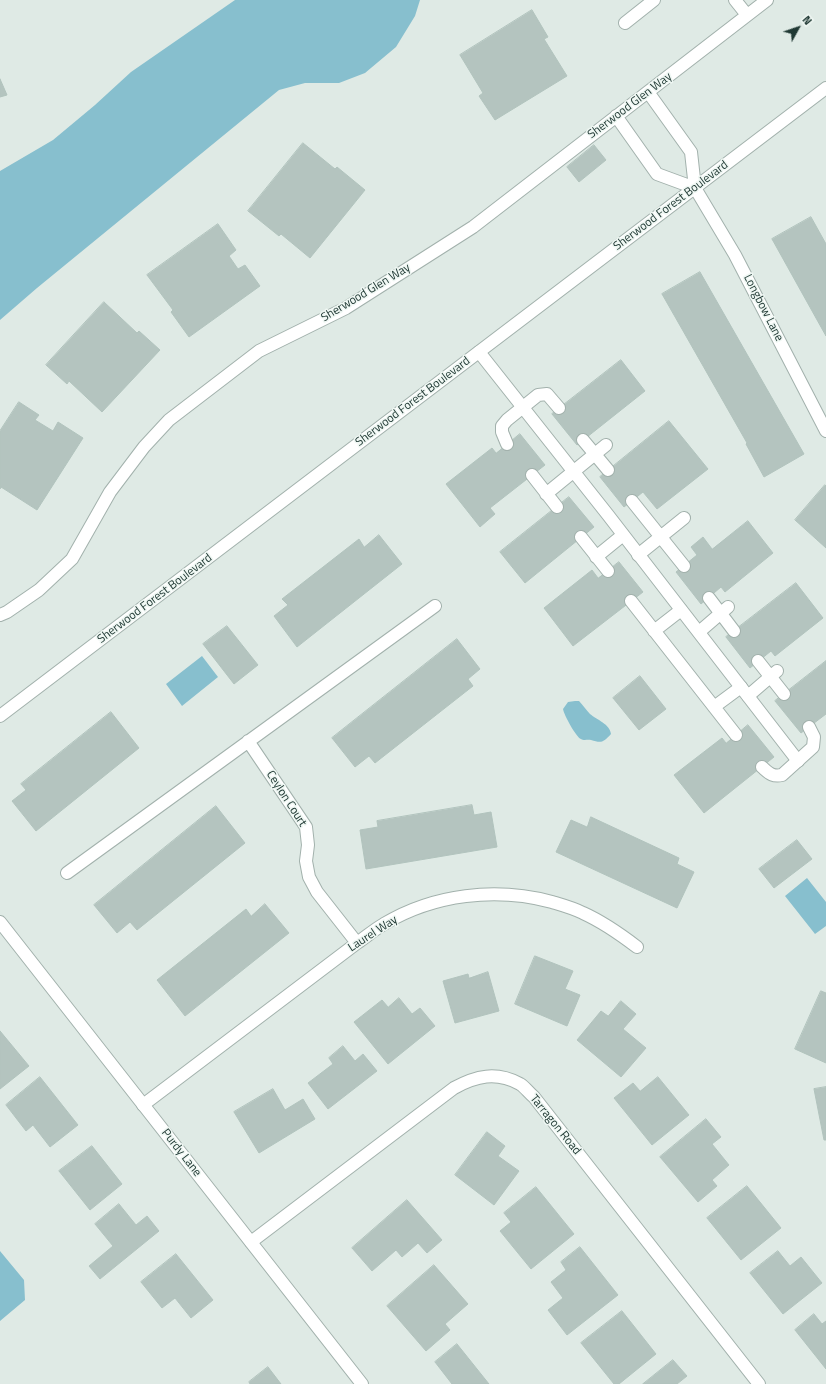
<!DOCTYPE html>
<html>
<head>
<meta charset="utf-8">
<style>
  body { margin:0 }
  #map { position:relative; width:826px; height:1384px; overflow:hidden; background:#dfeae5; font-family:"Titillium Web",sans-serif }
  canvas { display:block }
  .north { position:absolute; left:778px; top:8px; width:40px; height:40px; -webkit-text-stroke:3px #eff7f3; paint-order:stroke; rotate:50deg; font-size:11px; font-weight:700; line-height:16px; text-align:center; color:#203934 }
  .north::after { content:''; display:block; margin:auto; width:14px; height:18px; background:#203934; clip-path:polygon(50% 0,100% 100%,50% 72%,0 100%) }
</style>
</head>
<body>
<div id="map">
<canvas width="826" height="1384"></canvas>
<div class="north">N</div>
</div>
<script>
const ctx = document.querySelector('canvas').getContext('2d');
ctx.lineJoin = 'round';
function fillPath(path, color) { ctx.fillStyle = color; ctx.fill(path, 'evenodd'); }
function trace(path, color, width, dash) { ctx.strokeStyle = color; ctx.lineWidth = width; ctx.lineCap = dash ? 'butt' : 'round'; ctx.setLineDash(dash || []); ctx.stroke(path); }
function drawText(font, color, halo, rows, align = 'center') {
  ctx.font = font + ' "Titillium Web",sans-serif'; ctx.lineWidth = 3; ctx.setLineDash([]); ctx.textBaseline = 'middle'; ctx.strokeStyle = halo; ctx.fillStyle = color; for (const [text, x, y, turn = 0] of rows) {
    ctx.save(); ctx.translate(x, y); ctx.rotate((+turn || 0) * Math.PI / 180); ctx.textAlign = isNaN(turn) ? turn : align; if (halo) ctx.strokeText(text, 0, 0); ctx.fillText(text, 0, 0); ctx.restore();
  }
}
const water = new Path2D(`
  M235,0H420L415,16L396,47L365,73L339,83H305L279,90L37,288L0,320V171L53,140L95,105L131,72Z
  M202,656L218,677L182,706L166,684Z
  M575,701H579C583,705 586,710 590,714C597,720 610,724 611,734C603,743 601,743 591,740C588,739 584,741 581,739C576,737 564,715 563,709L568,702Z
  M807,878L826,902V926L815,934L785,896Z
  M0,1251L24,1280L25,1300L0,1321Z`);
const building = new Path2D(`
  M532,10L548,37L544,39L567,76L495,120L479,96L483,93L460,55Z
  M0,79L7,95L0,97Z
  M303,143L335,169L337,167L365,190L310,258L281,234L279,236L248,211Z
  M594,145L606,160L579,182L567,167Z
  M811,217L826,244V336L772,239Z
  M218,224L236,250L229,256L238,269L245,265L260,286L189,337L171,312L173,310L147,275Z
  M700,272L804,454L764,477L746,444L747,443L662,294Z
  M104,302L137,333L139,331L160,350L102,412L69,381L67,384L46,365Z
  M621,360L645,391L577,445L552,414Z
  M19,402L39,415L35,420L53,431L58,422L83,438L37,510L1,487L0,489V431Z
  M669,421L708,469L657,509L643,492L624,507L600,477Z
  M520,434L545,465L490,508L495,514L480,527L446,484L492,448L496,453Z
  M825,485L826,486V548L795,520Z
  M569,497L594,527L525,583L500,552Z
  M748,521L773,553L725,592L721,587L701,604L676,572L697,555L691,547L703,537L712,549Z
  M379,535L402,564L297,647L274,616L288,605L282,599L359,539L364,547Z
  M619,562L643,592L573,646L544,608L592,570L598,578Z
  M796,583L823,618L775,656L771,651L750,668L726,637Z
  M227,626L258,665L234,684L203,644Z
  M457,639L480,669L468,679L473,686L375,763L369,756L355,767L332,738Z
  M826,661V714L801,733L775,701Z
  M640,676L666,709L639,730L613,698Z
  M111,712L139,748L36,831L12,801L26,790L21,784Z
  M748,725L774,757L704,813L674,775L722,738L726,743Z
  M472,805L474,815L491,812L497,847L366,869L360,830L378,827L377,821Z
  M216,806L245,843L137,930L130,922L117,933L94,905Z
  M591,817L679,858L677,864L694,872L677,908L556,852L571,820L587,827Z
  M797,840L812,859L774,888L759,869Z
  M265,904L289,933L185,1016L157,980L246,909L251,916Z
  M535,956L573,971L565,989L580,995L567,1026L515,1004Z
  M488,972L499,1011L455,1023L443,981L468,974L469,978Z
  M821,991L826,993V1063L795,1049Z
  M399,998L412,1014L420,1008L435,1026L388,1064L354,1022L382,1000L388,1007Z
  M621,1001L636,1014L623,1029L646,1048L621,1077L577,1040L601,1011L608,1016Z
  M0,1031L29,1066L0,1089Z
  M343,1046L355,1061L363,1054L377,1071L328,1109L308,1083L333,1064L329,1058Z
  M40,1077L78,1125L50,1147L33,1125L26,1131L6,1105Z
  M658,1077L689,1115L652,1145L614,1098L633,1083L640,1091Z
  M826,1087V1140H824L814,1089Z
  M273,1089L285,1110L303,1099L315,1119L259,1153L234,1112Z
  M706,1119L721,1137L712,1144L729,1165L712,1180L717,1186L698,1202L660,1157Z
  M487,1132L505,1146L498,1156L519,1171L494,1205L455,1175Z
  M92,1146L122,1184L90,1210L59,1171Z
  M747,1186L781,1228L741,1260L707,1218Z
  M536,1187L574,1234L531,1269L500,1231L511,1222L504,1213Z
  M407,1200L442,1240L427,1253L418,1243L402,1257L396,1250L372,1271L352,1248Z
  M119,1204L136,1225L147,1216L159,1231L100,1279L89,1266L113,1246L95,1224Z
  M580,1247L618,1295L567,1335L548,1310L563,1298L551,1282L566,1270L561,1262Z
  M778,1251L790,1266L801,1257L822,1283L783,1314L750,1273Z
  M176,1254L213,1300L191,1318L175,1298L162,1308L141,1282Z
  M434,1265L468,1304L445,1324L450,1330L426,1351L387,1306Z
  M622,1311L656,1354L619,1384H614L581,1343Z
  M814,1314L822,1324L826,1321V1369L795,1330Z
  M457,1344L489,1384H452L435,1362Z
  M673,1360L687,1376L677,1384H643Z
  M268,1367L281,1384H250L249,1382Z`);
const service = new Path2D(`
  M735,0L747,15
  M625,23L654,0
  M616,116L657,174L695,188L691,152L648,92
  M583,440L608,470
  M507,444L502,432V426L507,420L538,395L547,394L559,408
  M532,475L557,507
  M546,494L606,445
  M632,501L684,566
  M581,537L608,571
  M638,555L684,518
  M596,557L623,535
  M709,598L734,631
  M631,601L736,735
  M0,615L7,612L39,590L72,559L110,492L144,447L169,420L259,351L346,308L473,227L767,0
  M654,631L681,610
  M699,632L728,607
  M758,661L784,694
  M748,696L777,671
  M714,707L741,687
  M762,767C769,773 772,777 782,775L813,747L814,737L809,727`);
const minor = new Path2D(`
  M695,188L735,255L826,431
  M479,352L608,515L798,761
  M248,741L306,827L308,845L306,861L309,877L317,892L357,943
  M67,873L435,606
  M143,1105L357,943C366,937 375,929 384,924C434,894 496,887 552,902C562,905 573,908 583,913C603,922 620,934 637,947
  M251,1242L454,1088C476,1076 496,1071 520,1084C525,1087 529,1093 534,1097L759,1384`);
const tertiary = new Path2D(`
  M0,716L826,88
  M0,922L362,1384`);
const streetNames = [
  ["Sherwood Glen Way",630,106,-37],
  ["Sherwood Forest Boulevard",671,206,-37],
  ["Sherwood Glen Way",366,293,-31],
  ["Longbow Lane",763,308,63],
  ["Sherwood Forest Boulevard",413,402,-37],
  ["Sherwood Forest Boulevard",155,599,-37],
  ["Ceylon Court",286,799,57],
  ["Laurel Way",373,934,-33],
  ["Tarragon Road",555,1125,51],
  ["Purdy Lane",181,1153,52]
];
fillPath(water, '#87bfce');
fillPath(building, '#b4c4bf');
trace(building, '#b1c3bd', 1);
trace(service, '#a2b1ac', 14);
trace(minor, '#a2b1ac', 14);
trace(tertiary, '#a2b1ac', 14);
trace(service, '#fff', 12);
trace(minor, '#fff', 12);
trace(tertiary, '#fff', 12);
drawText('12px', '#203934', '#eff7f3', streetNames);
</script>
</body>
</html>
